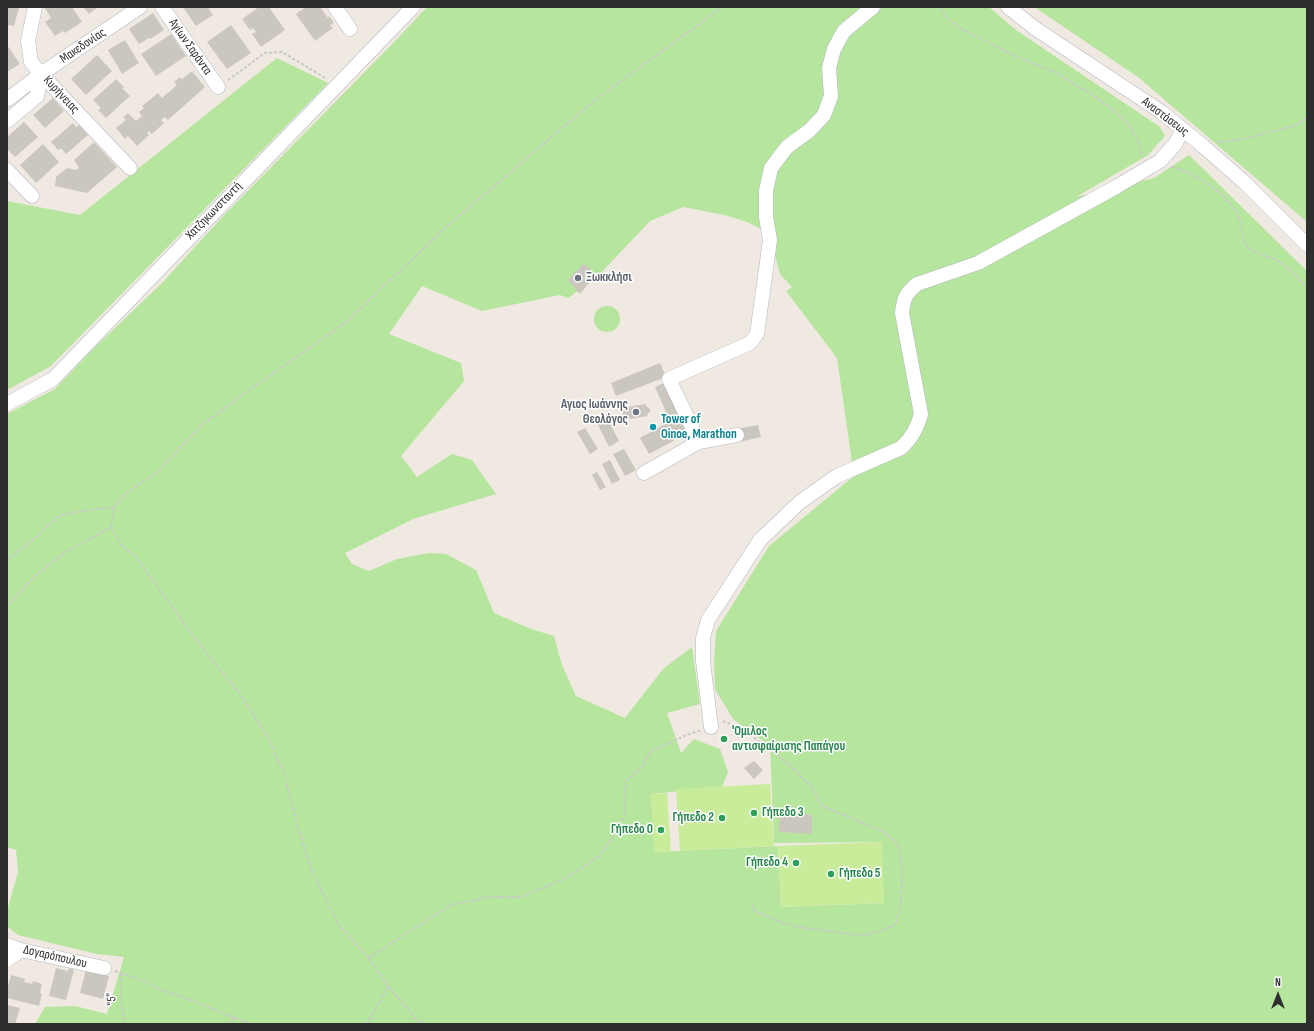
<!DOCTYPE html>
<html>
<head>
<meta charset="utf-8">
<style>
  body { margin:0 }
  #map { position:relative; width:1314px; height:1031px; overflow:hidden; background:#efe9e1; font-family:"Sofia Sans Condensed",sans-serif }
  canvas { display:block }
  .frame { position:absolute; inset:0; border:8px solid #2e2e2e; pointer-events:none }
  .north { position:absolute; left:1258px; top:975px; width:40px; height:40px; -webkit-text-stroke:3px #fff; paint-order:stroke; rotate:0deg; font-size:11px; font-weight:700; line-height:16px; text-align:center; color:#2e2e2e }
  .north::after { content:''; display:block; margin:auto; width:14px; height:18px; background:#2e2e2e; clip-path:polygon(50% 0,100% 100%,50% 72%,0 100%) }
</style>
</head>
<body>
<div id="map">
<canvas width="1314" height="1031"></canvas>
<div class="frame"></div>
<div class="north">N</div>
</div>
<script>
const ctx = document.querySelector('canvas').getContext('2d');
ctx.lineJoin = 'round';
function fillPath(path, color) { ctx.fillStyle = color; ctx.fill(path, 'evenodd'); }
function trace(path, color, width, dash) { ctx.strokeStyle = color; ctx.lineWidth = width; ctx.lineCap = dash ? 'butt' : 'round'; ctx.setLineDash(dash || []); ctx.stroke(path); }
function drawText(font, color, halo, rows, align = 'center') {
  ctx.font = font + ' "Sofia Sans Condensed",sans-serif'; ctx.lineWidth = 3; ctx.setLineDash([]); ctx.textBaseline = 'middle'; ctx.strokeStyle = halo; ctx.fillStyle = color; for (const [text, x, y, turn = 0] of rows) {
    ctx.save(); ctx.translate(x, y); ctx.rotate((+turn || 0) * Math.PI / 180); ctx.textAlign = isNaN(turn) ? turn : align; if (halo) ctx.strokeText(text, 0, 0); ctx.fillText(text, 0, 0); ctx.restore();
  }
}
const green = new Path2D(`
  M427,7H989L1016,30L1160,127L1165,136L1148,155L1076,197L1154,178L1189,155L1307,271V1024H35L45,1007L75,1006L107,1014L124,957L97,954L18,935L7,926V911L18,872L16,850L7,847V414L55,389L95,347L162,283L225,214L398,38ZM683,207L724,215L745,221L769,233L780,274L792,287L786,291L837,358L854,476L769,546L716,631L714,660L715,689L733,719L770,746L774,843L881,842L884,903L781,907L778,846L655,852L651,794L722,787L728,772L720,749L694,739L681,753L667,713L700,704L692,647L663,669L625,718L576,696L562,665L554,636L531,629L494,613L476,570L446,554L429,553L397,559L369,571L352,564L345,553L413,519L496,494L472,460L452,454L417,477L401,456L464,381L461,363L389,334L422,286L482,311L560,295L568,298L597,277L650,221Z
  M1034,7H1307V222L1138,77Z
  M277,58L328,83L51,366L7,390V201L80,215Z
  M594 319a13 13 0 1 1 26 0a13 13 0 1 1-26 0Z`);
const pitch = new Path2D(`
  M770,784L774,846L680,851L676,789Z
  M667,793L671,851L654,852L651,794Z
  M882,842L884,903L781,907L778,846Z`);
const building = new Path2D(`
  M7,7L19,8L14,26L7,25Z
  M47,7H72L82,22L65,33L63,31L55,36L45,22L51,18L45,8Z
  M83,7H98L89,14Z
  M183,7H208L213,15L196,26Z
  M259,7H269L285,30L261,47L252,34L256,32L253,28L250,30L242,19Z
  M306,7H320L328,18L329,16L334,23L330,25L333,28L315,41L296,14Z
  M153,13L164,30L150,39L149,38L139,44L129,29Z
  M231,25L251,53L227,69L207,42Z
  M171,34L186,56L156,76L141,54Z
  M125,40L139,63L122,74L108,50Z
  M7,45L20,64L7,72Z
  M97,55L112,71L86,95L71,79Z
  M192,71L205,87L168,120L165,117L161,120L164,123L152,134L149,131L147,133L149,135L137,146L128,136L125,139L116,128L126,120L123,117L128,113L136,121L142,116L139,112L144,108L142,106L158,93L162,98L177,85L174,82L180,77L182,79Z
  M116,79L124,87L122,88L130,96L106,118L98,110L101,108L93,100Z
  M53,98L64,111L45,128L33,115Z
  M24,122L38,137L15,157L7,149V137Z
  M73,123L76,127L79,125L88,135L66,154L61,148L58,150L51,142Z
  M94,142L117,167L87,193L55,186L56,177L67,168L76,170L79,168L74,160Z
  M43,144L59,162L36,183L20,165Z
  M583,264L590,268V273L584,276L589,283L580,294L568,280Z
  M660,363L666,377L616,396L611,383Z
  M668,381L682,416L679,417L688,433L649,454L640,438L670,421L655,387Z
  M646,404V406L650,409V412L647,414L648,416L624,420L622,408Z
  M607,418L619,441L609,447L597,423Z
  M758,425L761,437L739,442L736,429Z
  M585,428L598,449L590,454L577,432Z
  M624,449L636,470L625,476L613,454Z
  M610,460L620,480L612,484L602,464Z
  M597,472L606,487L600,490L592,475Z
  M754,761L763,770L754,779L744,768Z
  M780,813L812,815V834L779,832Z
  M56,968L68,971L69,968L74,970L66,1000L49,996Z
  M86,970L109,976L103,999L80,993Z
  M11,975L25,979L24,982L32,984L33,981L42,984L40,993L42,994L39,1006L7,998V990Z
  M7,1005L20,1008L15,1024H7Z`);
const path = new Path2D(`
  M940,7L949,20L961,29L1019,58L1054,72L1097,98L1118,114L1130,127L1139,144L1142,158
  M228,80L265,53L282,52L327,79
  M1217,142L1239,140L1294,126L1307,118
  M1171,167C1195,172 1233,197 1240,221C1243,230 1241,241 1248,247C1256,254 1269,256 1278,261C1290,268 1298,279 1307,288
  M7,559L33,540L49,525L61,515L81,511L114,507
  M7,606L35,576L64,553L111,527
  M723,721L746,731L788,764L810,785L822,806L884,832L897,844L901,854L902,877L901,906L896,924L883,930L866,935L851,934L804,928L782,923L755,911L751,903
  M368,958L451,905L488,897H521L564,879L599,856L616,832L625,813L624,796L627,780L642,767L650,752L684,736L701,730
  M115,971L141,980L161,990L196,1002L235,1018L228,1024
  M121,973V1003L125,1024
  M235,1018L252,1024
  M367,1024C373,1011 382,999 388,986
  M425,1024L416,1019L388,986L368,958L338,924L312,871L297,824L284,773L267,736L240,694L192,635L137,558L121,545L111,527L114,507L126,493L160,470L199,427L249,390L345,323L446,227L595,100L722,7`);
const minor = new Path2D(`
  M35,7L28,41L31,62L41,74L130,168
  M162,7L218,87
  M335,7L350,29
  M1008,7L1036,29L1160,111L1203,146L1243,181L1307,245
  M7,100L41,74L140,7
  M7,121L37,96L41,74
  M7,170L32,196
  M7,404L53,379L413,7
  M737,435L699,442L669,379L750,343L757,334L770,240L766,217V191L771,168L787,147L810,130L824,115L831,96L829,68L834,49L844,31L873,7
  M644,473L699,442
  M711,727L703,661V638L708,620L760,540L800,502L837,476L901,448C912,438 917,428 921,414L902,313C904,298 905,294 917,284L978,263L1116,187L1160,161L1175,144L1183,130
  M7,945L21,950L104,968
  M7,960L21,950`);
const markers = [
  [578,278,4,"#6b7280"],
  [636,412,4,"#6b7280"],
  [653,427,4,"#0f9aa8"],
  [724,739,4,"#2e9e5b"],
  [754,813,4,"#2e9e5b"],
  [722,818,4,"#2e9e5b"],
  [661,830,4,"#2e9e5b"],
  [796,863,4,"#2e9e5b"],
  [831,874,4,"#2e9e5b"]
];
const streetNames = [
  ["Μακεδονίας",83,46,-34],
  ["Αγίων Σαράντα",190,47,55],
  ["Κυρήνειας",61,95,47],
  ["Αναστάσεως",1165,117,37],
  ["Χατζηκωνσταντή",214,211,-46],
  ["Δογαρόπουλου",55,957,13],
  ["\"5\"",112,999,-94]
];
const worshipNames = [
  ["Ξωκκλήσι",586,278],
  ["Αγιος Ιωάννης",628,405,"right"],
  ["Θεολόγος",628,420,"right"]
];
const cultureNames = [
  ["Tower of",661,420],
  ["Oinoe, Marathon",661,435]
];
const leisureNames = [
  ["'Ομιλος",732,732],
  ["αντισφαίρισης Παπάγου",732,747],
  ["Γήπεδο 3",762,813],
  ["Γήπεδο 2",714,818,"right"],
  ["Γήπεδο 0",653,830,"right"],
  ["Γήπεδο 4",788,863,"right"],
  ["Γήπεδο 5",839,874]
];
fillPath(green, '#b6e59e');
fillPath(pitch, '#c9ec9a');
fillPath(building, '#cbc7bf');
trace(minor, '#b4b7c1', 15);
trace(path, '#c9c9c9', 2, [3, 2]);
trace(minor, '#fff', 14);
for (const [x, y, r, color] of markers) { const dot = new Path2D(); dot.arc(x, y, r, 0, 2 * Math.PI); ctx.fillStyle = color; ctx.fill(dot); trace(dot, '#fff', 1.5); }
drawText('13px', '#2e2e2e', '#fff', streetNames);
drawText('bold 13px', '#5b616d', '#fff', worshipNames, 'left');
drawText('bold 13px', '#0d838f', '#fff', cultureNames, 'left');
drawText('bold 13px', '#27864d', '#fff', leisureNames, 'left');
</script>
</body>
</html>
